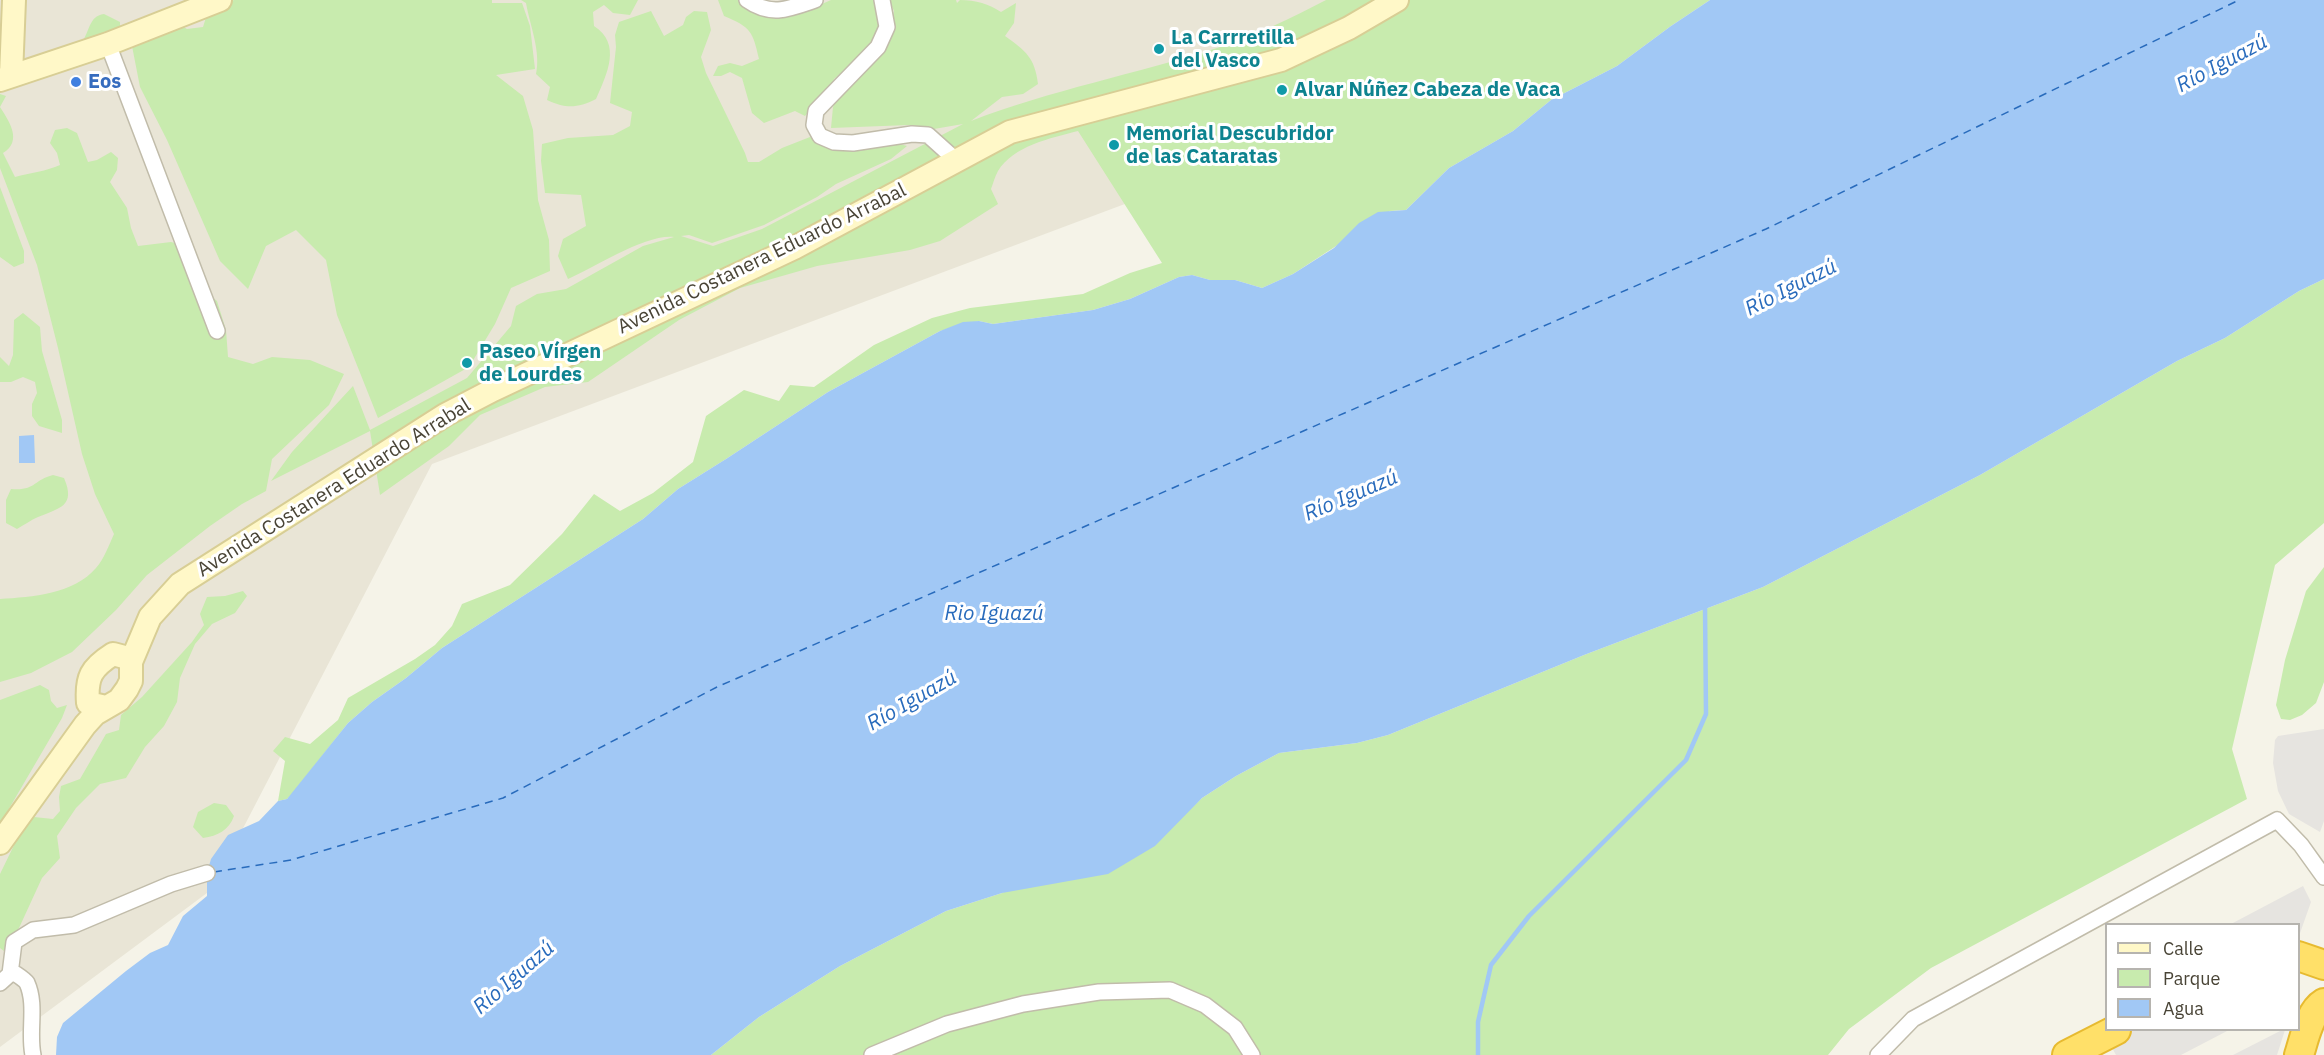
<!DOCTYPE html>
<html>
<head>
<meta charset="utf-8">
<style>
  body { margin:0 }
  #map { position:relative; width:2324px; height:1055px; overflow:hidden; background:#f5f3e8; font-family:"IBM Plex Sans",sans-serif }
  canvas { display:block }
  .legend { position:absolute; left:2105px; top:923px; width:195px; height:108px; box-sizing:border-box; background:#fff; border:2px solid #b6b4af; margin:0; padding:8px 10px; list-style:none; font-size:18px; color:#494436 }
  .legend li { display:flex; align-items:center; gap:12px; height:30px }
  .legend b { width:30px; border:2px solid #b6b4af }
</style>
</head>
<body>
<div id="map">
<canvas width="2324" height="1055"></canvas>
<ul class="legend">
<li><b style="height:8px;background:#fff8c8"></b>Calle</li>
<li><b style="height:16px;background:#c8ebae"></b>Parque</li>
<li><b style="height:16px;background:#a1c8f5"></b>Agua</li>
</ul>
</div>
<script>
const ctx = document.querySelector('canvas').getContext('2d');
ctx.lineJoin = 'round';
function fillPath(path, color) { ctx.fillStyle = color; ctx.fill(path, 'evenodd'); }
function trace(path, color, width, dash) { ctx.strokeStyle = color; ctx.lineWidth = width; ctx.lineCap = dash ? 'butt' : 'round'; ctx.setLineDash(dash || []); ctx.stroke(path); }
function drawText(font, color, halo, rows, align = 'center') {
  ctx.font = font + ' "IBM Plex Sans",sans-serif'; ctx.lineWidth = 6; ctx.setLineDash([]); ctx.textBaseline = 'middle'; ctx.strokeStyle = halo; ctx.fillStyle = color; for (const [text, x, y, turn = 0] of rows) {
    ctx.save(); ctx.translate(x, y); ctx.rotate((+turn || 0) * Math.PI / 180); ctx.textAlign = isNaN(turn) ? turn : align; if (halo) ctx.strokeText(text, 0, 0); ctx.fillText(text, 0, 0); ctx.restore();
  }
}
const residential = new Path2D(`
  M0,0H1523L1346,121L432,464L211,890L0,1047Z`);
const green = new Path2D(`
  M234,0H492V3H522L530,26L535,69L496,75L523,96L533,130L538,200L549,240L550,271L511,288L495,324L469,367L378,418L337,315L326,260L296,230L266,246L248,289L220,261L167,140L140,87L132,46L177,23L187,29L203,27L208,11Z
  M521,0H638L630,15L613,13L604,5L593,12L594,26C622,44 607,74 596,99C578,108 566,109 547,100L550,87L536,74C541,51 530,26 526,3Z
  M718,0H740L741,5L761,12L813,8L831,0H875L880,20L876,37L865,52L834,79L829,96L813,106L805,116L795,111L764,123L752,113L742,78L730,72L721,76H713L718,66L730,63L742,66L759,59C753,32 751,27 724,16Z
  M889,0H956L957,3L960,0C976,0 989,4 1001,12L1016,3L1014,23L1005,36C1026,51 1035,58 1038,84L1023,94L1002,97L971,121C1051,90 1136,74 1217,48C1255,36 1291,18 1326,0H1710L1671,26L1617,66L1551,100L1513,131L1449,168L1406,210L1390,211L1293,274L1262,288L1235,280H1210L1192,275L1179,277L1130,299L1093,310L993,324L979,321L940,331L828,392L726,459L678,489L643,519L442,648L406,678L372,702L348,723L293,793L287,799L278,801L285,761L273,751L285,737L310,744L338,720L348,698L415,659L435,645L452,626L462,604L510,585L562,534L594,494L620,511L653,493L693,462L706,416L744,390L779,401L790,385L814,387L874,345L932,318L970,308L1083,294L1130,273L1162,263L1078,131C1051,138 1013,146 998,171C995,176 993,184 991,189L998,204L940,241L910,250L817,266L740,288L679,320L588,382L545,387L480,415L449,446L380,495L370,431L271,481L292,452L353,386L370,430L467,378L511,326L516,306L537,294L566,289L643,246L674,237C645,234 596,267 568,279L558,256L563,239L586,226L581,195L545,193L541,161L542,144L568,138L613,135L630,126L632,112L610,103L616,47L615,35L619,22L651,11L664,36L683,25L686,17L694,11L707,12L711,30L701,57L706,73L745,153L748,162H759L782,148L810,137L827,146L893,142L907,146L891,159L836,184L817,197L764,225L712,243L689,235L681,236L713,246L762,229L963,124L934,129L909,125L831,128L833,107L848,76L888,40L894,11Z
  M104,14L120,22V28L81,43C90,33 88,16 104,14Z
  M0,94L6,96L0,107C9,121 23,141 3,153L15,177C30,173 47,171 60,165L57,153L50,143L55,130L67,128L77,133L88,162L97,160L111,152L118,158L117,170L110,182L127,208L131,228L138,246L171,242L186,246L201,288L217,301L226,330L228,357L253,364L272,357L310,360L344,374L329,405L272,459L266,491L242,504L210,526L147,575L116,610L72,652L31,673L0,682V599C32,597 74,594 96,568C104,559 109,545 114,534L95,494L82,454L58,348L37,265L0,168Z
  M0,187L24,251V263L14,267L0,257Z
  M2324,279V523L2275,565L2232,749L2247,799L1931,968L1849,1029L1828,1055H711L759,1017L840,966L946,911L1002,893L1187,812L1202,798L1236,776L1279,753L1357,743L1388,735L1584,655L1763,587L1980,475L2177,361L2225,338L2299,291Z
  M23,313L40,327L42,351L62,420V433L39,426L32,416V404L37,393L35,382L23,377L11,382H0V357L9,366L13,355L14,320Z
  M53,475L64,478C76,506 60,508 38,517C31,520 24,525 17,529L6,523V500L11,489C36,491 33,480 53,475Z
  M2324,567V682L2316,703L2302,715L2290,720L2281,719L2276,705L2285,660L2306,591Z
  M243,591L247,596L235,613L212,624L195,644L180,678L177,702L164,726L145,747L126,778L100,784L76,808L57,836L60,858L42,878L19,928L4,951L0,948V874L19,835L34,817L53,819L60,811L59,797L61,786L80,779L106,734L119,730L121,715L142,697L192,642L204,625L200,614L207,597L225,596Z
  M40,685L49,690L51,701L57,708L67,705L62,718L0,824V700Z
  M214,803L226,805L234,816C229,830 218,836 203,838L193,827L198,812Z`);
const parking = new Path2D(`
  M2324,729V821L2320,832L2289,814L2278,791L2273,763L2275,740L2278,736Z
  M2303,886L2311,902L2299,936L2298,924H2231Z
  M2106,1030H2229L2181,1055H2116L2103,1031Z
  M2282,1030H2285L2277,1055H2233Z`);
const water = new Path2D(`
  M1710,0H2324V279L2299,291L2225,338L2177,361L1980,475L1763,587L1584,655L1388,735L1357,743L1279,753L1236,776L1202,798L1155,846L1108,874L1002,893L946,911L840,966L759,1017L711,1055H56L57,1037L63,1023L126,971L150,953L168,945L183,916L207,896V873L211,859L228,835L259,821L278,801L287,799L348,723L372,702L406,678L442,648L643,519L678,489L726,459L828,392L940,331L963,322L979,321L993,324L1093,310L1130,299L1179,277L1192,275L1210,280H1235L1262,288L1293,274L1334,248L1359,223L1378,212L1406,210L1449,168L1513,131L1551,100L1617,66L1671,26Z
  M34,435L35,463H19V436Z`);
const stream = new Path2D(`
  M1478,1055V1022L1491,965L1529,916L1686,760L1706,714L1705,605`);
const ferry = new Path2D(`
  M214,872L291,860L503,798L717,687L1766,229L2239,0`);
const street = new Path2D(`
  M747,0C771,17 789,9 815,0
  M882,0L887,27L878,47L816,111L814,125L820,136L834,142L853,143L912,134L928,135L957,161
  M108,44L217,331
  M10,974L14,942L33,930L74,925L171,884L207,873
  M0,983L10,974H16C19,976 25,980 27,983C37,1005 28,1032 33,1055
  M872,1055L947,1024L1023,1004L1099,992L1170,990L1205,1005L1235,1028L1252,1055
  M1878,1055L1913,1019L2277,820L2301,845L2324,877`);
const secondary = new Path2D(`
  M11,76L14,0
  M0,80L108,44L220,0
  M106,707L88,703C86,677 91,668 113,654L128,658L131,662
  M0,843L85,725L95,714L119,700L127,689L131,681V662L150,617L180,584L445,415L493,390L794,248L1010,132L1281,60L1349,28L1397,0`);
const highway = new Path2D(`
  M2298,956L2324,965
  M2067,1055L2116,1030
  M2299,1055C2304,1040 2309,1012 2324,1003`);
const markers = [
  [1159,49,6,"#0f9aa8"],
  [76,82,6,"#3f7fe0"],
  [1282,90,6,"#0f9aa8"],
  [1114,145,6,"#0f9aa8"],
  [467,363,6,"#0f9aa8"]
];
const cultureNames = [
  ["La Carrretilla",1171,38],
  ["del Vasco",1171,61],
  ["Alvar Núñez Cabeza de Vaca",1294,90],
  ["Memorial Descubridor",1126,134],
  ["de las Cataratas",1126,157],
  ["Paseo Vírgen",479,352],
  ["de Lourdes",479,375]
];
const shopNames = [
  ["Eos",88,82]
];
const streetNames = [
  ["Avenida Costanera Eduardo Arrabal",762,259,-26],
  ["Avenida Costanera Eduardo Arrabal",334,488,-32]
];
const waterNames = [
  ["Río Iguazú",2222,64,-28],
  ["Río Iguazú",1791,288,-27],
  ["Río Iguazú",1351,496,-23],
  ["Rio Iguazú",994,614],
  ["Río Iguazú",912,701,-30],
  ["Río Iguazú",514,978,-41]
];
fillPath(residential, '#e9e5d6');
fillPath(green, '#c8ebae');
fillPath(parking, '#e6e4e0');
fillPath(water, '#a1c8f5');
trace(stream, '#a1c8f5', 4.5);
trace(ferry, '#286bbc', 1.5, [8, 6]);
trace(street, '#c1bcaa', 18);
trace(secondary, '#d8ce95', 26);
trace(highway, '#e7ba30', 32);
trace(street, '#fff', 15);
trace(secondary, '#fff8c8', 22);
trace(highway, '#ffe069', 28);
for (const [x, y, r, color] of markers) { const dot = new Path2D(); dot.arc(x, y, r, 0, 2 * Math.PI); ctx.fillStyle = color; ctx.fill(dot); trace(dot, '#fff', 2); }
drawText('bold 20px', '#0d838f', '#fff', cultureNames, 'left');
drawText('bold 20px', '#366cbe', '#fff', shopNames, 'left');
drawText('20px', '#494436', '#fff', streetNames);
drawText('italic 21px', '#286bbc', '#fff', waterNames);
</script>
</body>
</html>
